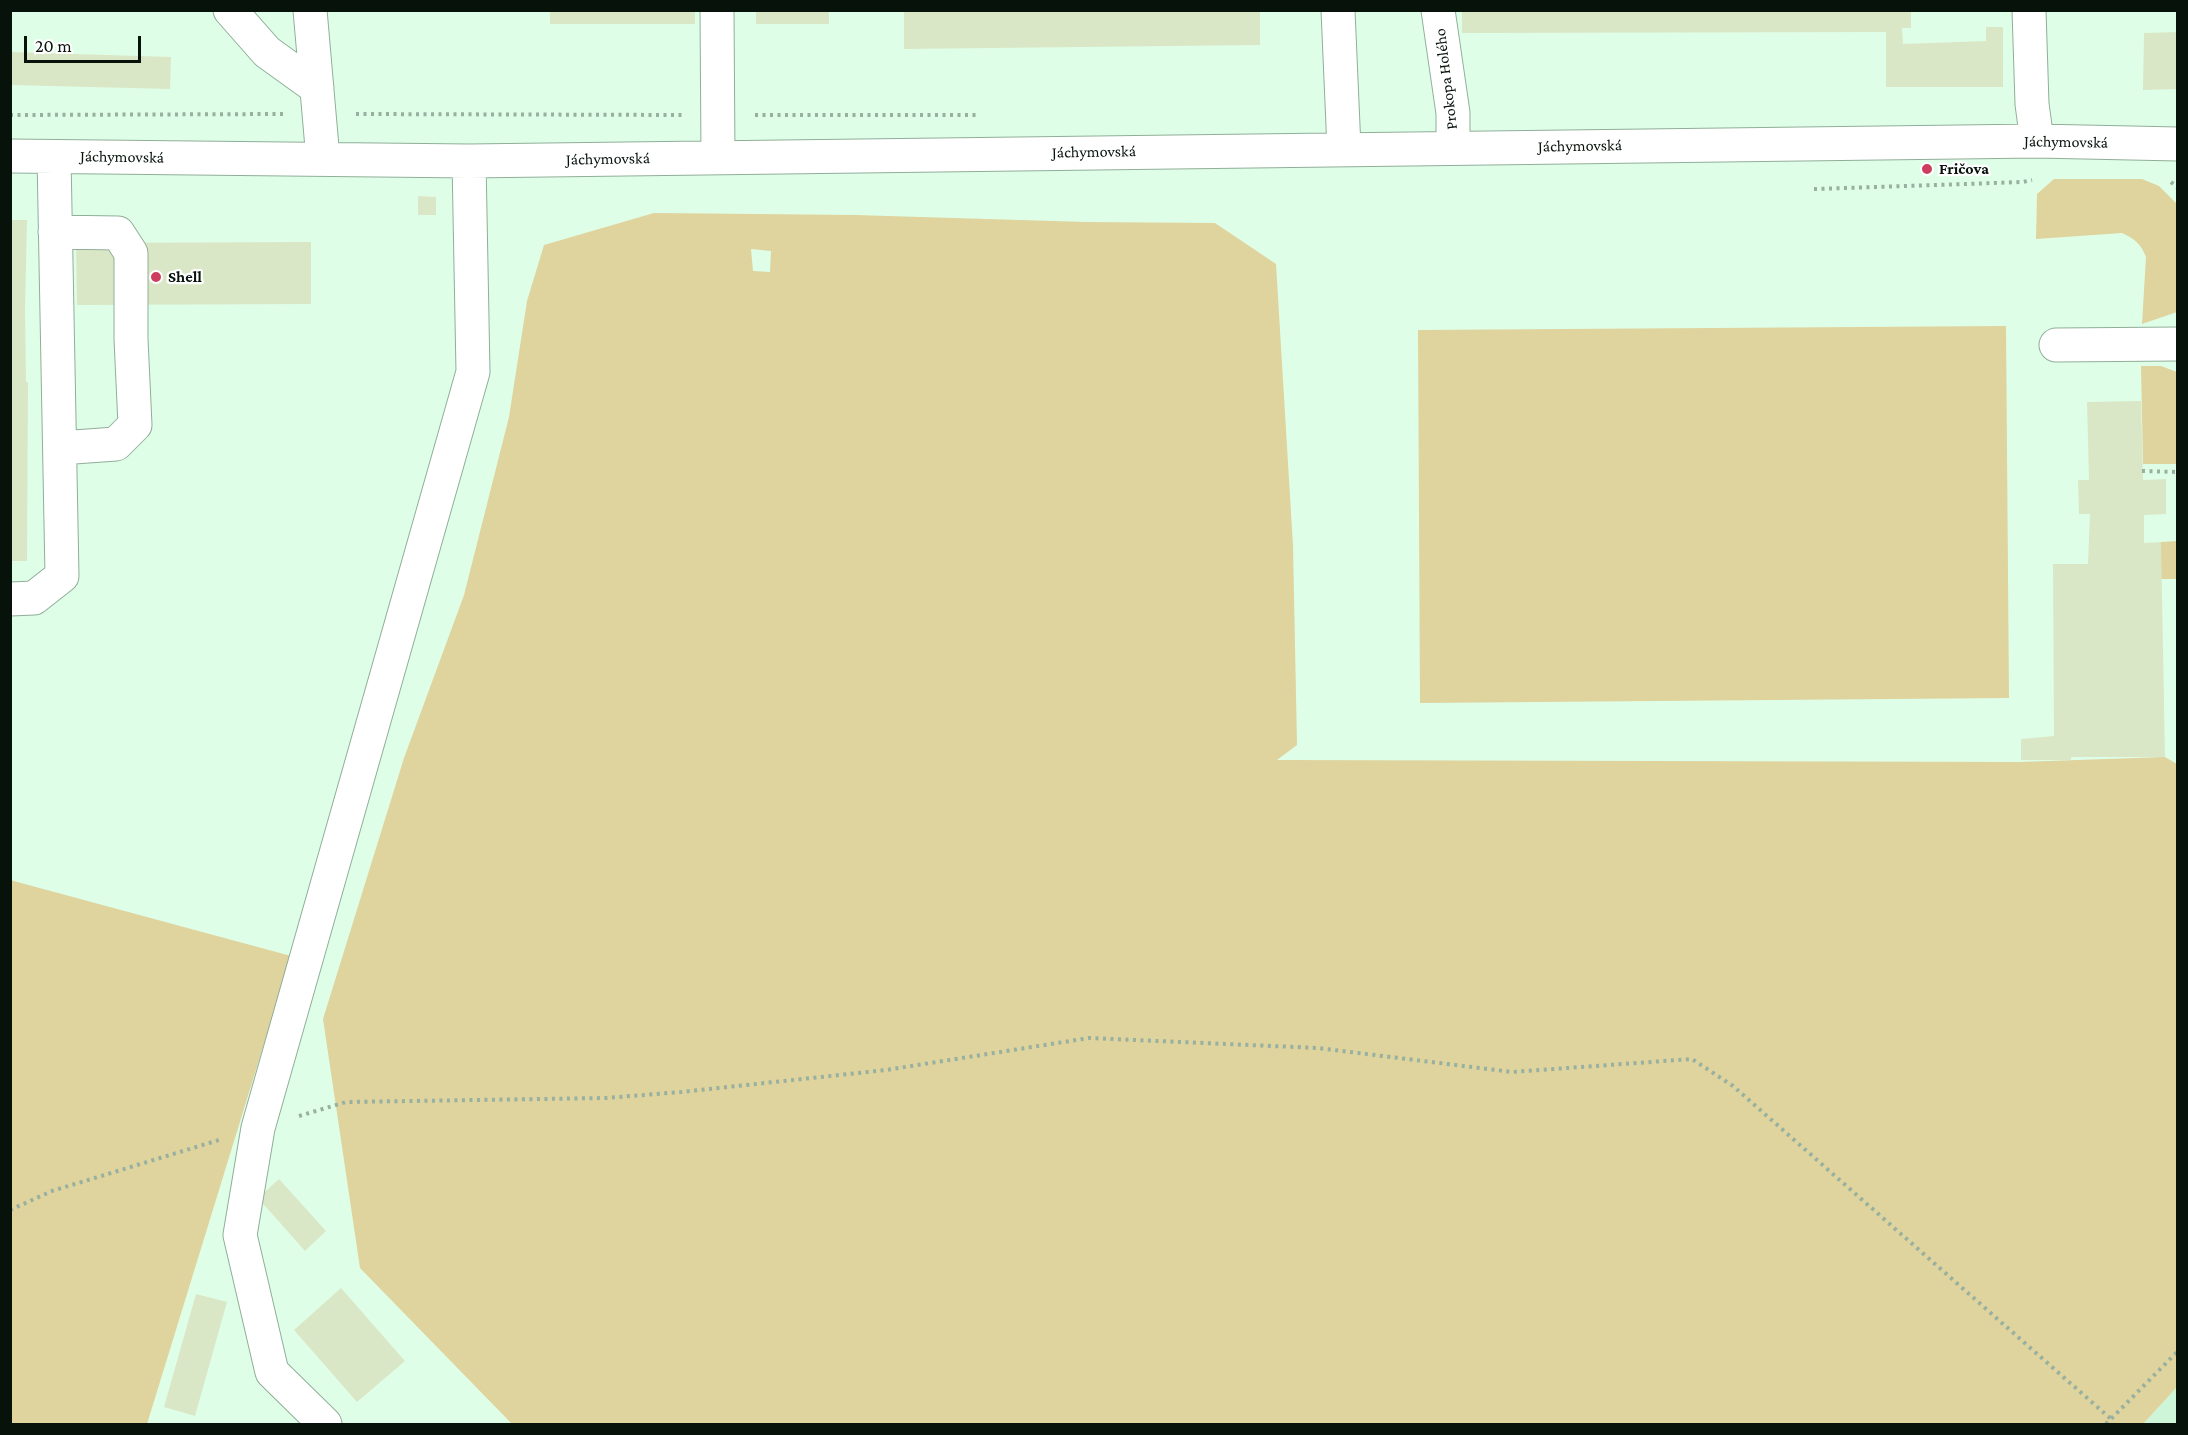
<!DOCTYPE html>
<html>
<head>
<meta charset="utf-8">
<style>
  body { margin:0 }
  #map { position:relative; width:2188px; height:1435px; overflow:hidden; background:#dffee7; font-family:"Crimson Pro",serif }
  canvas { display:block }
  .frame { position:absolute; inset:0; border:12px solid #07120b; pointer-events:none }
  .scale { position:absolute; left:24px; top:36px; width:117px; height:27px; box-sizing:border-box; border:3px solid #07120b; border-top:0; padding-left:8px; font-size:18px; line-height:21px; white-space:nowrap; color:#07120b; -webkit-text-stroke:4px #fff; paint-order:stroke }
</style>
</head>
<body>
<div id="map">
<canvas width="2188" height="1435"></canvas>
<div class="frame"></div>
<div class="scale">20 m</div>
</div>
<script>
const ctx = document.querySelector('canvas').getContext('2d');
ctx.lineJoin = 'round';
function fillPath(path, color) { ctx.fillStyle = color; ctx.fill(path, 'evenodd'); }
function trace(path, color, width, dash) { ctx.strokeStyle = color; ctx.lineWidth = width; ctx.lineCap = dash ? 'butt' : 'round'; ctx.setLineDash(dash || []); ctx.stroke(path); }
function drawText(font, color, halo, rows, align = 'center') {
  ctx.font = font + ' "Crimson Pro",serif'; ctx.lineWidth = 4.5; ctx.setLineDash([]); ctx.textBaseline = 'middle'; ctx.strokeStyle = halo; ctx.fillStyle = color; for (const [text, x, y, turn = 0] of rows) {
    ctx.save(); ctx.translate(x, y); ctx.rotate((+turn || 0) * Math.PI / 180); ctx.textAlign = isNaN(turn) ? turn : align; if (halo) ctx.strokeText(text, 0, 0); ctx.fillText(text, 0, 0); ctx.restore();
  }
}
const built = new Path2D(`
  M2177,1387V1424H2143Z`);
const green = new Path2D(`
  M2054,179H2142L2159,186L2177,204V312L2142,324L2146,257C2141,244 2135,239 2122,233L2036,239L2037,194Z
  M654,213L855,215L1086,222L1215,223L1276,264L1293,546L1297,745L1277,760L2019,762L2165,757L2177,764V1387L2143,1424H512L360,1268L323,1019L404,758L464,595L509,417L527,301L544,245ZM751,249L771,251L770,272L753,271Z
  M2006,326L2009,698L1420,703L1418,330Z
  M2141,366H2161L2177,372V464H2143Z
  M2177,541V579H2161V542Z
  M10,880L291,956L147,1424H11Z`);
const building = new Path2D(`
  M550,10H695V24H550Z
  M756,10H829V24H756Z
  M904,10H1260V45L904,49Z
  M1462,10H1911V28H1902L1903,44L1986,41V27H2003V87H1886V32L1462,33Z
  M2178,32V89L2143,90L2144,33Z
  M10,52L171,57L170,89L10,85Z
  M418,196L436,197V215H418Z
  M10,220H27L25,308L26,382H28L27,561H10Z
  M311,242V304L77,305L76,243Z
  M2141,401L2143,480L2166,479V514L2144,515V543L2161,542L2165,757H2071V760H2021V739L2054,736L2053,564H2088L2090,514H2079L2078,480H2089L2087,402Z
  M279,1179L326,1231L305,1251L258,1198Z
  M341,1288L405,1361L357,1402L294,1330Z
  M196,1294L227,1302L195,1416L164,1407Z`);
const path = new Path2D(`
  M356,114L682,115
  M10,115L283,114
  M755,115H979
  M2171,182L2178,188
  M1814,189L2023,182L2032,180
  M2142,471L2178,472
  M299,1116L346,1102L606,1098L681,1092L886,1070L1089,1038L1318,1048L1512,1072L1692,1059L1733,1086L2111,1419
  M10,1210L52,1191L219,1140
  M2106,1424L2178,1351`);
const minor = new Path2D(`
  M230,10L267,52L317,88
  M310,10L323,159
  M717,10L718,157
  M1338,10L1344,149
  M1438,10L1453,113V148
  M2029,10L2032,104L2037,141
  M10,156L469,161L2037,141L2178,144
  M55,232L118,233L131,253V339L135,425L116,444L60,448
  M2056,345L2178,344
  M10,599L34,598L62,576L54,157
  M325,1424L272,1372L240,1235L258,1128L473,372L469,161`);
const markers = [
  [1927,169,6,"#cc3d5e"],
  [156,277,6,"#cc3d5e"]
];
const streetNames = [
  ["Prokopa Holého",1446,79,-97],
  ["Jáchymovská",2066,142,1],
  ["Jáchymovská",1580,146,-1],
  ["Jáchymovská",1094,152,-1],
  ["Jáchymovská",122,157,1],
  ["Jáchymovská",608,159,-1]
];
const poiNames = [
  ["Fričova",1939,169],
  ["Shell",168,277]
];
fillPath(built, '#cef5d8');
fillPath(green, '#dfd39e');
fillPath(building, '#dae7c6');
trace(minor, '#90ae98', 35);
trace(path, '#98b09f', 4, [3, 4.5]);
trace(minor, '#fff', 33);
for (const [x, y, r, color] of markers) { const dot = new Path2D(); dot.arc(x, y, r, 0, 2 * Math.PI); ctx.fillStyle = color; ctx.fill(dot); trace(dot, '#fff', 2); }
drawText('16px', '#07120b', '#fff', streetNames);
drawText('bold 16px', '#07120b', '#fff', poiNames, 'left');
</script>
</body>
</html>
